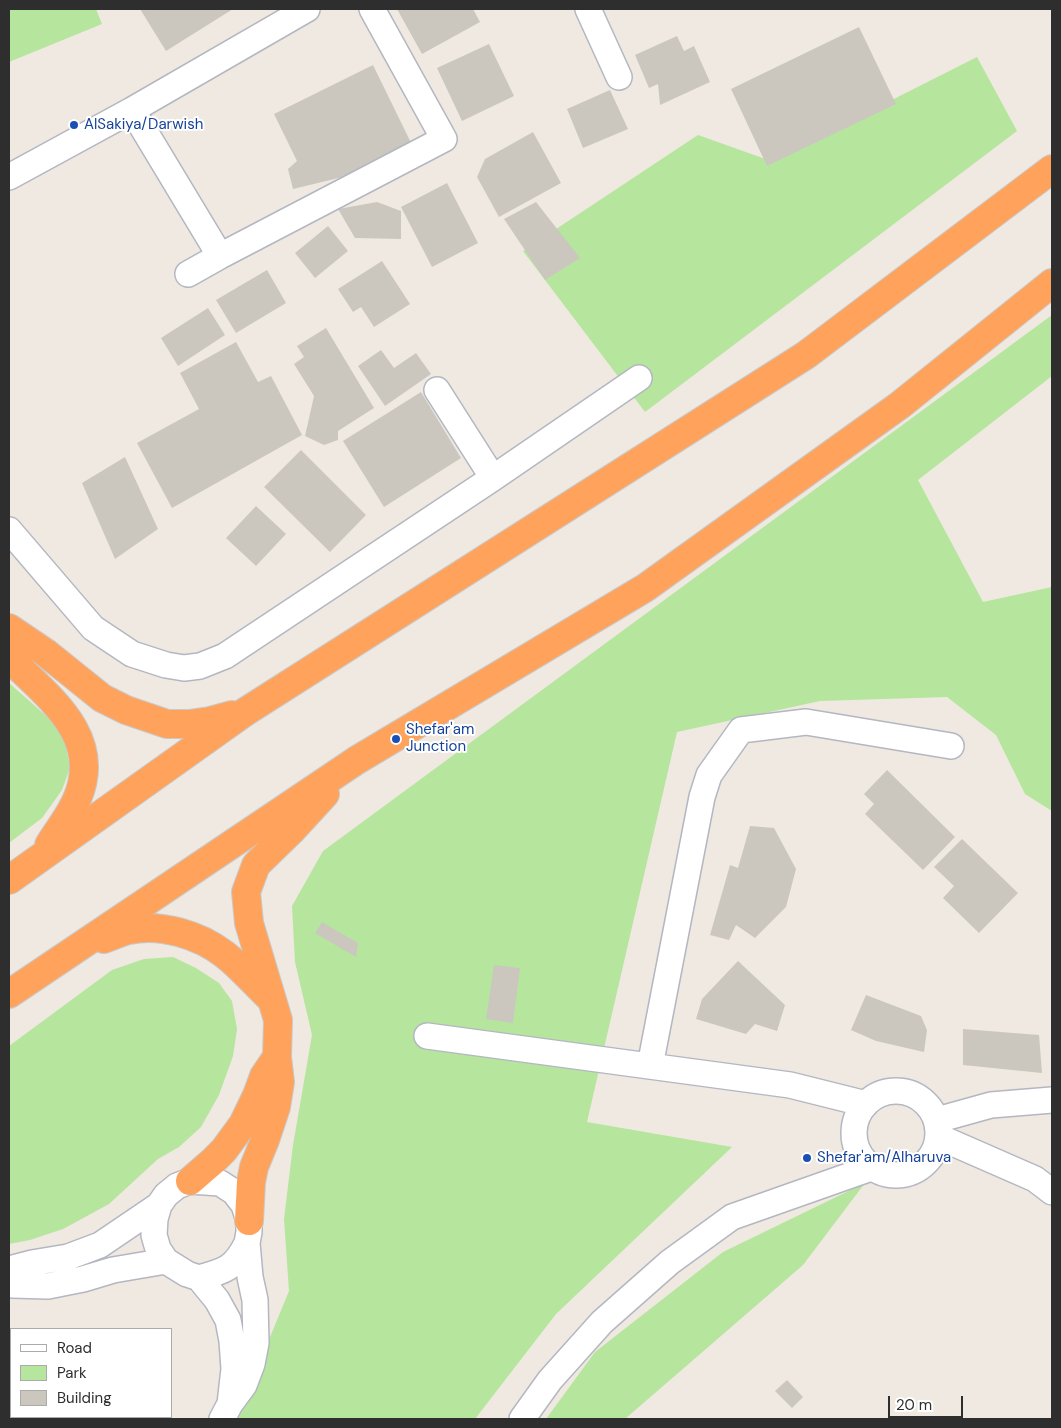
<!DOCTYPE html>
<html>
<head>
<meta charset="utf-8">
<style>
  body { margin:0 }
  #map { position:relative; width:1061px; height:1428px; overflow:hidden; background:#efe9e1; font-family:"DM Sans",sans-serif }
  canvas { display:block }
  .frame { position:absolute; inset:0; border:10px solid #2e2e2e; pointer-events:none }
  .legend { position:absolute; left:10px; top:1328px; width:162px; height:90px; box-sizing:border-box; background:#fff; border:1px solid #ababab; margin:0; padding:6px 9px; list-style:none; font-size:15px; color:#2e2e2e }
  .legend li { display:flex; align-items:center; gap:10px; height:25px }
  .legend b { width:25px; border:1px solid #ababab }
  .scale { position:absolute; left:888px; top:1396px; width:75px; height:22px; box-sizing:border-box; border:2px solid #2e2e2e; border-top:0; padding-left:6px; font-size:15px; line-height:18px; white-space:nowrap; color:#2e2e2e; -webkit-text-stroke:4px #fff; paint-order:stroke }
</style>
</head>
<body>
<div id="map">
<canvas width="1061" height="1428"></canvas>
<div class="frame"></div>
<ul class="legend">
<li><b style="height:6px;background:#fff"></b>Road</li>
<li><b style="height:14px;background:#b6e59e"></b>Park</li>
<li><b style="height:14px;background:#cbc7bf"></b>Building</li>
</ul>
<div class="scale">20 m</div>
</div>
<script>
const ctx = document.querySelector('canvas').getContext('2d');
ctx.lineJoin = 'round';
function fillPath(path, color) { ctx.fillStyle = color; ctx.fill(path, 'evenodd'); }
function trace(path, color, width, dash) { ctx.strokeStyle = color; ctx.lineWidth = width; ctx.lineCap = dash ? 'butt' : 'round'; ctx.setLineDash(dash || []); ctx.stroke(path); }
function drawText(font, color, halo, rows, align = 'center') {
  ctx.font = font + ' "DM Sans",sans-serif'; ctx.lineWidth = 4; ctx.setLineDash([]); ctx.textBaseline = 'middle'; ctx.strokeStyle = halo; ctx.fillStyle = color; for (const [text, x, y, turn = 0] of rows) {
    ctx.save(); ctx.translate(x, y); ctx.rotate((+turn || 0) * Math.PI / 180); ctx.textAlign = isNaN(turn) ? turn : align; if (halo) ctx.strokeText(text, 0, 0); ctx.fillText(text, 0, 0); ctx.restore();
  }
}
const green = new Path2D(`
  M9,9H96L102,24L9,62Z
  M977,57L1017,131L645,412L523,251L698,135L771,161Z
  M1052,315V376L918,480L983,602L1052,587V811L1025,794L996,735L947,697L820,701L677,732L587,1122L732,1147L556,1314L475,1419H231L254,1376L289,1291L284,1219L293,1145L312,1035L295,962L292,906L323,851Z
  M9,683L51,720L65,741L70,768L62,790L42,818L9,843Z
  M173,957L196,968L219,983L232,1001L237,1029L233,1056L219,1095L201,1127L179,1147L158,1159L109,1204L63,1229L30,1240L9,1244V1046L112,970L144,959Z
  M865,1183L803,1265L625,1419H546L595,1352L723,1252Z`);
const building = new Path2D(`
  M140,9H233L166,51Z
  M397,9H473L480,22L422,54Z
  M859,27L896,104L767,166L731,89Z
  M677,36L684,51L694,46L710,82L660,105L658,84L649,88L635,55Z
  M489,44L514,96L462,121L437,68Z
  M373,65L416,153L392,165L293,189L288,169L297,161L274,114Z
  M610,90L628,129L583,148L567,109Z
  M533,132L561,183L499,217L477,177L485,159Z
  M447,183L478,243L432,267L401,207Z
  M377,202L401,211V239L355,238L338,209Z
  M536,202L580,258L545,280L504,219Z
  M328,226L348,251L315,278L295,253Z
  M382,261L410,304L374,327L361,307L353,312L338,289Z
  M267,270L286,303L236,333L216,300Z
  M208,308L225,335L178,366L161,338Z
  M326,328L374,408L338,431V440L324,445L305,436L314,396L294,364L304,357L297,346Z
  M236,342L258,382L271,376L302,435L172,508L137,443L199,409L180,373Z
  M381,350L394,368L416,353L431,374L385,406L358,366Z
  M421,392L461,458L384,507L343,441Z
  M301,450L366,515L330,552L264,487Z
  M125,457L158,529L115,559L82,483Z
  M256,506L286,534L256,566L226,538Z
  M887,770L955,837L923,870L865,814L874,804L864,794Z
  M750,826L774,828L796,869L786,907L755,938L736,925L729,940L710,935L730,865L738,868Z
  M962,839L1018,893L979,933L943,898L954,886L934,867Z
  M322,922L358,943L356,957L315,933Z
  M738,961L785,1005L777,1031L755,1024L746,1034L696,1019L702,999Z
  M494,965L520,968L513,1023L486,1019Z
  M866,995L921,1016L927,1030L924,1052L876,1041L851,1030Z
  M963,1029L1039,1035L1042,1073L963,1065Z
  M787,1380L803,1397L792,1408L775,1391Z`);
const minor = new Path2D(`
  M588,9L619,77
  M132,110L220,256
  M9,177L132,110L307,9
  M188,274L220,256L444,139L372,9
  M437,390L493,478
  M9,530L93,628L132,654L166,665L184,668L200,666L225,656L493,478L639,378
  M427,1036L790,1085L866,1104
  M650,1066L702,797L709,775L741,730L806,722L951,746
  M854 1133a42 42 0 1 1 84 0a42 42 0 1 1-84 0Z
  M937,1120L991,1105L1052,1100
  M939,1137L1035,1179L1052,1192
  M9,1269L32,1263L68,1257L100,1245L159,1205
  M199,1278C225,1271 235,1268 247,1243
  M9,1284L12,1285L48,1286L83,1279L113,1270L166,1261
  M222,1419L230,1404L244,1385L252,1364L256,1343L255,1300L250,1277L247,1243L249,1232V1221L244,1205L234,1192L220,1183L190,1181L177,1186L166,1195L159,1205L155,1219L154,1235L158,1249L166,1261L187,1274L199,1278L217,1300L228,1320L232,1341L234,1369L230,1404
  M522,1419L550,1380L602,1322L670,1262L732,1217L871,1168`);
const highway = new Path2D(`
  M9,628L46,653L102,698L126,710L167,724H189L210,721L232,715
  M9,658C48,697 104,736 77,799C70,816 58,830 49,845
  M9,880L245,712L806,355L1052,169
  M104,939C112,936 121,932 129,930C161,923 199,935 224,954C241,967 255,984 271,999
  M9,994L357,760L645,588L900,405L1052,283
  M190,1181L213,1161L224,1150L243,1124L257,1095L264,1076L277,1057
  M249,1221L251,1182L254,1167L265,1140L276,1107L280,1082L277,1057L278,1020L249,923L246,892L256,865L291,831L325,794`);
const markers = [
  [74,125,5,"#1a4fb4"],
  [396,739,5,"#1a4fb4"],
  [807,1158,5,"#1a4fb4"]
];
const transitNames = [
  ["AlSakiya/Darwish",84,125],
  ["Shefar'am",406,730],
  ["Junction",406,747],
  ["Shefar'am/Alharuva",817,1158]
];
fillPath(green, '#b6e59e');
fillPath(building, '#cbc7bf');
trace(minor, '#b4b7c1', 28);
trace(highway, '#c9c9c9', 30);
trace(minor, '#fff', 25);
trace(highway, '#ffa35c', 28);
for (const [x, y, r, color] of markers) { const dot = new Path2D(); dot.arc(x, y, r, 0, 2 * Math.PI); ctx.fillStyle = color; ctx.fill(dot); trace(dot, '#fff', 2); }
drawText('15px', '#164399', '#fff', transitNames, 'left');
</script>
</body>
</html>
